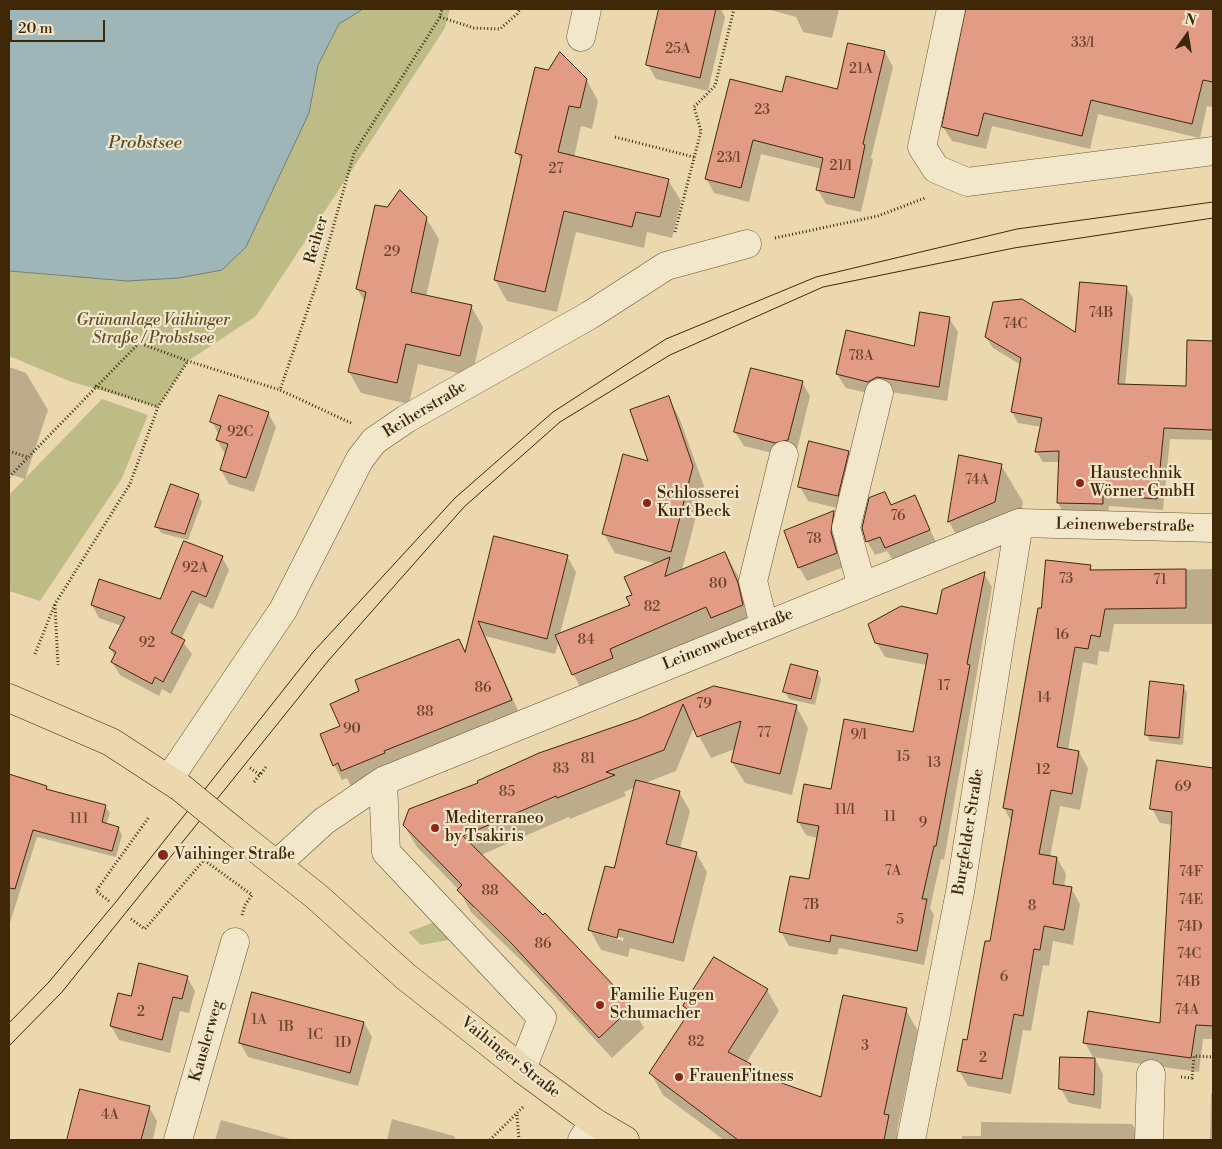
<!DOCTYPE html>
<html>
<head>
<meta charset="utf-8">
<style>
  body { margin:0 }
  #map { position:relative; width:1222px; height:1149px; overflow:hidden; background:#ebd8af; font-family:"Libre Bodoni",serif }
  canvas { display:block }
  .frame { position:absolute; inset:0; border:10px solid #3f2808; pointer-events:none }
  .north { position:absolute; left:1162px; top:10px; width:50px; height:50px; -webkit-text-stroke:4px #f2e6cb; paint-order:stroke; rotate:13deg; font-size:14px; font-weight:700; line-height:20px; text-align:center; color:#3f2808 }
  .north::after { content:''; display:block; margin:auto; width:18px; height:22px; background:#3f2808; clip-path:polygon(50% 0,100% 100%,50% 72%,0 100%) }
  .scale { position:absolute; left:10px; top:20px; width:95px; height:22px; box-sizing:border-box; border:2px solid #3f2808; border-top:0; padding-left:6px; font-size:15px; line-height:18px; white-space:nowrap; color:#3f2808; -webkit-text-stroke:4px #f2e6cb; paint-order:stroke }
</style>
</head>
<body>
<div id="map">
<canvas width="1222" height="1149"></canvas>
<div class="frame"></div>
<div class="north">N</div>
<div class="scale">20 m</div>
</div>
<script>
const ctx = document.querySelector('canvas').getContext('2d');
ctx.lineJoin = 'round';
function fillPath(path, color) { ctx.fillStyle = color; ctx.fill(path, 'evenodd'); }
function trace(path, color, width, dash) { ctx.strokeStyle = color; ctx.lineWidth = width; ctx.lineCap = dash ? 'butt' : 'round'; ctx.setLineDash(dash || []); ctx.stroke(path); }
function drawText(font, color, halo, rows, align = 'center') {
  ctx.font = font + ' "Libre Bodoni",serif'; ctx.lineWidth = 4.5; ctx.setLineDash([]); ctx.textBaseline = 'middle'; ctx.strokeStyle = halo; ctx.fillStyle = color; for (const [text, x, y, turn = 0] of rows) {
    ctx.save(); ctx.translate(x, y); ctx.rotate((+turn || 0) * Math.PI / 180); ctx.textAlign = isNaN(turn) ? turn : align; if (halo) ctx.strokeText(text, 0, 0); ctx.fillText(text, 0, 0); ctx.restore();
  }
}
const green = new Path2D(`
  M363,9H450L445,28L256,316L188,361L158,407L69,381L9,356V271L72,277L309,113L318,65L339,24Z
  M102,399L148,415L121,480L40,601L9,591V495Z
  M437,921L454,939L421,945L408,932Z`);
const water = new Path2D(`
  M9,9H363L339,24L318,65L309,113L246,247L222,270L179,278L127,281L9,271Z`);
const shadow = new Path2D(`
  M661,9H721L725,17L708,91L656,79L648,65Z
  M767,9H839L832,38L803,32L796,17Z
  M967,9H1213V107L1207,106L1200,138L1098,114L1090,149L992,126L986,149L952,141L943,127Z
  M885,52L893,67L871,158L873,160L861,212L826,204L818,190L822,169L761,154L749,202L714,193L706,178L783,93L838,91Z
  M586,79L598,101L592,129L581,126L574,157L668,180L681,201L672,238L647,232L644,248L576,232L557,312L507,301L495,280L522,163L517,153Z
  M387,209L426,218L439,239L426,297L471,306L483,327L472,376L418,364L409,404L361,393L349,372L365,302L357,289Z
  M1126,287L1133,298L1125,386L1187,387L1188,342H1213V440L1170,439L1163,510L1109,506L1108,515L1064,514L1058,503L1060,462H1043L1036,451L1042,427L1018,423L1012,412L1021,365L993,348L986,337L1076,334Z
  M949,318L958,332L947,401L885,391L877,395L846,388L837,374L915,348Z
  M9,367L26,373L48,410L25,479L9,474Z
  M802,382L810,396L796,454L784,456L744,446L735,432Z
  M668,398L679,417L704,486L682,570L725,553L738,576L750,607L755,628L586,697L573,674L559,640L555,654L485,636L520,715L351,786L347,778L342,780L334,765L341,727L465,653L495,538L567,556L576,572L560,634L631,605L633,596L657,564L615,553L604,534L650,462Z
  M268,413L276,427L254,492L229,484L221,470L225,454L217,440L219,435L212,422Z
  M848,452L856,466L845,510L808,501L800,487Z
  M960,456L1001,465L1023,502L1016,540L970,559L949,522Z
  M885,493L892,506L914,496L937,544L894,562L887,551L875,555L867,541Z
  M198,495L202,502L188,540L161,533L157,527Z
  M833,513L841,527L844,567L807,581L799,567Z
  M222,557L229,570L213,609L199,603L181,640L192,654L171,694L162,689L159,696L120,675L112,662L115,657L110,648L122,626L99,618L92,605L161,601Z
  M1090,566L1093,571L1213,569V624H1114L1109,652L1099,651L1097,665L1083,662L1068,750L1079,752L1088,768L1080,810L1060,806L1050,857L1057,858L1066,874L1064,887L1071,888L1080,904L1073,945L1053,941L1049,966L1043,965L1031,1031L1023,1030L1011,1094L968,1086L959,1070L968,1041L991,943L1012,823L1004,808L1042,610Z
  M984,574L992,587L944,860L941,859L930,908L934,915L924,965L839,948L837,955L789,946L781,932L810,881L818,838L806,835L798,821L832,791L914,734L927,665L885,657L876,642L938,615Z
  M817,672L821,679L815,705L789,699L785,692Z
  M1183,686L1187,693L1183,745L1150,741L1146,734Z
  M714,688L796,706L808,728L792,795L745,783L732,762L735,749L711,758L694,727L676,771L645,783L679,792L690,811L680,849L696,853L707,872L684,962L630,948L628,957L601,950L590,930L615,870L636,787L624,792L626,796L570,819L569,817L481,855L632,1007L644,1028L612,1058L526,965L471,912L459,890L417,847L404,825L480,783ZM474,904L517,947L516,949L474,908ZM603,933L624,938L623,941L603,935Z
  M1158,762L1213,769V1039H1203L1199,1072L1093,1057L1085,1043L1161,1024L1173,825L1160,823L1152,809Z
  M9,775L46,787L48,791L105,806L110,813L106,825L118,828L122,835L116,857L37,837L9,926Z
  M187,977L195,991L189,1013L180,1011L170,1053L119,1040L111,1026L132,998Z
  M767,990L779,1011L746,1063L756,1075L822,1099L906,1010L918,1031L897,1131L899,1140H724L663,1095L651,1073L689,1014L684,1006Z
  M364,1023L372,1037L358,1086L248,1057L240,1043Z
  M1095,1059L1103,1074L1101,1109L1069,1103L1061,1089Z
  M80,1091L149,1107L157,1121L153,1140H68Z
  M1211,1094H1213V1140H1210Z
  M392,1119L454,1136L456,1140H387Z
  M221,1120L294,1140H215Z
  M981,1122L1132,1124L1142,1140H962V1136H981Z`);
const building = new Path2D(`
  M659,9H716L700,78L646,65Z
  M966,9H1213V82L1203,80L1192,124L1091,100L1082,136L984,113L978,136L942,127Z
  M848,43L885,51L863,144L865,145L854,198L816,190L823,158L753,140L741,188L705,179L730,79L782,92L786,76L837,89Z
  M560,52L587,79L580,108L569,106L558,152L669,179L660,217L636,212L632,227L564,211L545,292L494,280L522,155L515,153L535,67L548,70Z
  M400,190L427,217L411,292L472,305L460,356L406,344L397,383L348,372L366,292L356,289L375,205L387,207Z
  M1080,282L1127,286L1118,384L1186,386L1187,340L1213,341V430L1164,428L1157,499L1103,495V504L1057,503L1059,451L1035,452L1042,418L1011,412L1021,358L985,337L993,302L1022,299L1075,332Z
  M920,312L950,317L939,387L877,377L868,382L836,374L846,330L914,346Z
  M751,368L803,381L788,440L775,443L734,432Z
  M219,395L269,412L246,478L220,470L228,444L216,440L221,426L210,422Z
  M669,396L693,466L671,552L602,534L623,454L648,461L630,410Z
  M809,441L849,451L838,496L798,487Z
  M959,455L1002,464L995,502L948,522Z
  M171,484L199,494L185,534L155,527Z
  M885,492L891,505L915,495L930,530L885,548L880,537L866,542L862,528L869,498Z
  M834,511L831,532L837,553L798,568L784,531Z
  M494,536L568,555L547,639L478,621L512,700L384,751L385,753L341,771L338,763L333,766L320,734L340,726L330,704L359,691L355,680L459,639L465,652Z
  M184,541L223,556L206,597L192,591L171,633L185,640L163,682L155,677L152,684L111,662L116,652L109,648L125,617L91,605L99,579L160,599Z
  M725,552L738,583L743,605L711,618L706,607L610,649L613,658L572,675L555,635L630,605L626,597L632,595L624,577L670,557L665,576Z
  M1046,560L1091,565L1090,570L1186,569V608L1105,609L1100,637L1091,635L1088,649L1075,647L1057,747L1079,751L1072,794L1051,790L1039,854L1057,857L1053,884L1072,887L1064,930L1044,926L1040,950L1034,949L1023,1016L1014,1014L1002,1079L957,1071L963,1039L967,1040L985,941H990L1013,810L1003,808L1038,608H1041Z
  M985,572L967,664L970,665L936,846H934L922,899H927L917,951L831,935L830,942L779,932L790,876L809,879L819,826L797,822L804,784L831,789L844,719L913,732L928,654L875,643L868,624L901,606L937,614L942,590Z
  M791,664L818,671L811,699L783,692Z
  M1150,681L1184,685L1179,738L1145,735Z
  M714,686L797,705L780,774L731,762L741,721L697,737L683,704L664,750L606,772L615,775L557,798L556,796L463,836L543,915L545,913L633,1006L599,1038L512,944L457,890L462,885L403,825L409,809L478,783L477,781L539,753L637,719Z
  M1157,760L1213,768V1026L1196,1025L1191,1058L1083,1043L1088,1011L1160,1023L1172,812L1150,809Z
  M9,774L47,786L46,789L106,805L102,822L119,827L112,851L33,830L15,889L9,888Z
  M636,780L680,791L666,844L697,852L673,943L619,929L617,938L588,930L605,866L614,868Z
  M714,957L768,989L728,1052L751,1064L748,1071L821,1097L843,995L907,1008L884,1114L889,1115L884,1140H738L649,1073L690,1011L683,1006Z
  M139,963L188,976L182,999L173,997L162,1040L110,1026L118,993L131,996Z
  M252,992L364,1022L350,1073L239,1043Z
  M1060,1057L1095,1058L1094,1095L1059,1089Z
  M80,1089L150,1106L141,1140H67Z`);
const path = new Path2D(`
  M440,17L474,28L500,29L517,14L520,9
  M615,137L694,157
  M675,232L701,131L694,107L715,86L734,9
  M775,238L878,216L925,198
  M95,386L158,407
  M351,423L280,390L320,274L354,153L440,17L442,9
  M9,451L27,457
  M9,477L139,343L188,361L280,390
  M55,605L58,665
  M35,654L55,604L130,484L158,407L188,361
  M250,768L260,775L266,767
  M254,782L261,773
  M109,901L96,891L149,817
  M131,919L145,929L204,860L252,895L245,905L242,915
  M1181,1077L1192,1078L1194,1056L1213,1057
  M517,1115L519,1140
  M490,1140L524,1106`);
const minor = new Path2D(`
  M951,9L922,147L936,169L967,182L1213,151
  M581,37L587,9
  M862,587L846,528L879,393
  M764,625L753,581L784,455
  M169,779L283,610L360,459L374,441L406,419L590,315L666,266L747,244
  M383,781L386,852L542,1018L522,1069
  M277,864L324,821L383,781L1019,523L1213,528
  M178,1140L235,942
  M582,1140L594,1122
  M911,1140L960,892L1019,523
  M1149,1140L1151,1074`);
const major = new Path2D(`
  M9,698L111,742L180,787
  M234,831L316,896L405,976L522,1069L594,1122L625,1140`);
const tram = new Path2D(`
  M9,1023L49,982L115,903L314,651L455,498L553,412L666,339L816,277L1017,229L1213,202
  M9,1046L62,992L328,661L464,507L560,422L670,355L823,287L1014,248L1213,218`);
const majorBridge = new Path2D(`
  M180,787L234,831`);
const markers = [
  [1080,483,5,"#8f2418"],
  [647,503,5,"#8f2418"],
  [435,828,5,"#8f2418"],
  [163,855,6,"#8f2418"],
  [600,1005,5,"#8f2418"],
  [679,1077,5,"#8f2418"]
];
const numberNames = [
  ["33/1",1083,44],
  ["25A",678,50],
  ["21A",861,70],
  ["23",762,111],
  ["23/1",729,159],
  ["21/1",841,167],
  ["27",556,170],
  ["29",392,253],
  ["74B",1101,314],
  ["74C",1015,325],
  ["78A",861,357],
  ["92C",240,433],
  ["74A",977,481],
  ["76",898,517],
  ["78",814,540],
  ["92A",195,569],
  ["73",1066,580],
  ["71",1160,581],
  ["80",718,585],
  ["82",652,608],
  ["16",1062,636],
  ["84",586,641],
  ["92",147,644],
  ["17",944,687],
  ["86",483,689],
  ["14",1044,699],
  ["79",704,705],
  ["88",425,713],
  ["90",352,730],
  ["77",764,734],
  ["9/1",859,736],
  ["15",903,758],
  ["81",588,760],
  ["13",934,764],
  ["83",561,770],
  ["12",1043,771],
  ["69",1183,788],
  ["85",507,793],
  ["11/1",845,811],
  ["11",890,818],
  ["111",79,820],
  ["9",923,824],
  ["7A",893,872],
  ["74F",1191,873],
  ["88",490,892],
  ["74E",1191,901],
  ["7B",811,906],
  ["8",1032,907],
  ["5",900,921],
  ["74D",1190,928],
  ["86",543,945],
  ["74C",1189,955],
  ["6",1004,978],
  ["74B",1188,983],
  ["74A",1187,1011],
  ["2",141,1013],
  ["1A",259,1021],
  ["1B",286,1028],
  ["1C",315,1036],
  ["82",696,1043],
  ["1D",343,1044],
  ["3",865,1047],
  ["2",983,1059],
  ["4A",110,1116]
];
const streetNames = [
  ["Reiher",317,240,-74],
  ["Reiherstraße",425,410,-31],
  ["Leinenweberstraße",1125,526,1],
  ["Leinenweberstraße",728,640,-22],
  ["Burgfelder Straße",969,832,-81],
  ["Kauslerweg",207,1041,-74],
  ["Vaihinger Straße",510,1058,38]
];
const parkNames = [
  ["Grünanlage Vaihinger",153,321],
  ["Straße / Probstsee",153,339]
];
const poiNames = [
  ["Haustechnik",1090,474],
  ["Wörner GmbH",1090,492],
  ["Schlosserei",657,494],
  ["Kurt Beck",657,512],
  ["Mediterraneo",445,819],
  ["by Tsakiris",445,837],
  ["Vaihinger Straße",174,855],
  ["Familie Eugen",610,996],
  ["Schumacher",610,1014],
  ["FrauenFitness",689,1077]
];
const waterNames = [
  ["Probstsee",145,144]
];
fillPath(green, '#bebc86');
fillPath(water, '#9eb6b7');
trace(water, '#787d71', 1);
fillPath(shadow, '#0003');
fillPath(building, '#e29c86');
trace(building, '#3f2808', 1);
trace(minor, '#6a5432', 29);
trace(major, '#3f2808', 29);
trace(path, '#3f2808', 3, [1, 2.5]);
trace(minor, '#f2e6cb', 28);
trace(major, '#ebd8af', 28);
trace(tram, '#3f2808', 1);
trace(majorBridge, '#3f2808', 29, []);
trace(majorBridge, '#ebd8af', 28);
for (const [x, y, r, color] of markers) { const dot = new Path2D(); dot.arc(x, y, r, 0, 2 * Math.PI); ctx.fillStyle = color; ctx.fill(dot); trace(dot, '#f2e6cb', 2); }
drawText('14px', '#684528', null, numberNames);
drawText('16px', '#3f2808', '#f2e6cb', streetNames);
drawText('italic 16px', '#5f4d28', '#f2e6cb', parkNames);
drawText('16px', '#3f2808', '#f2e6cb', poiNames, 'left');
drawText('italic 18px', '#574c34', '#f2e6cb', waterNames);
</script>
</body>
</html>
